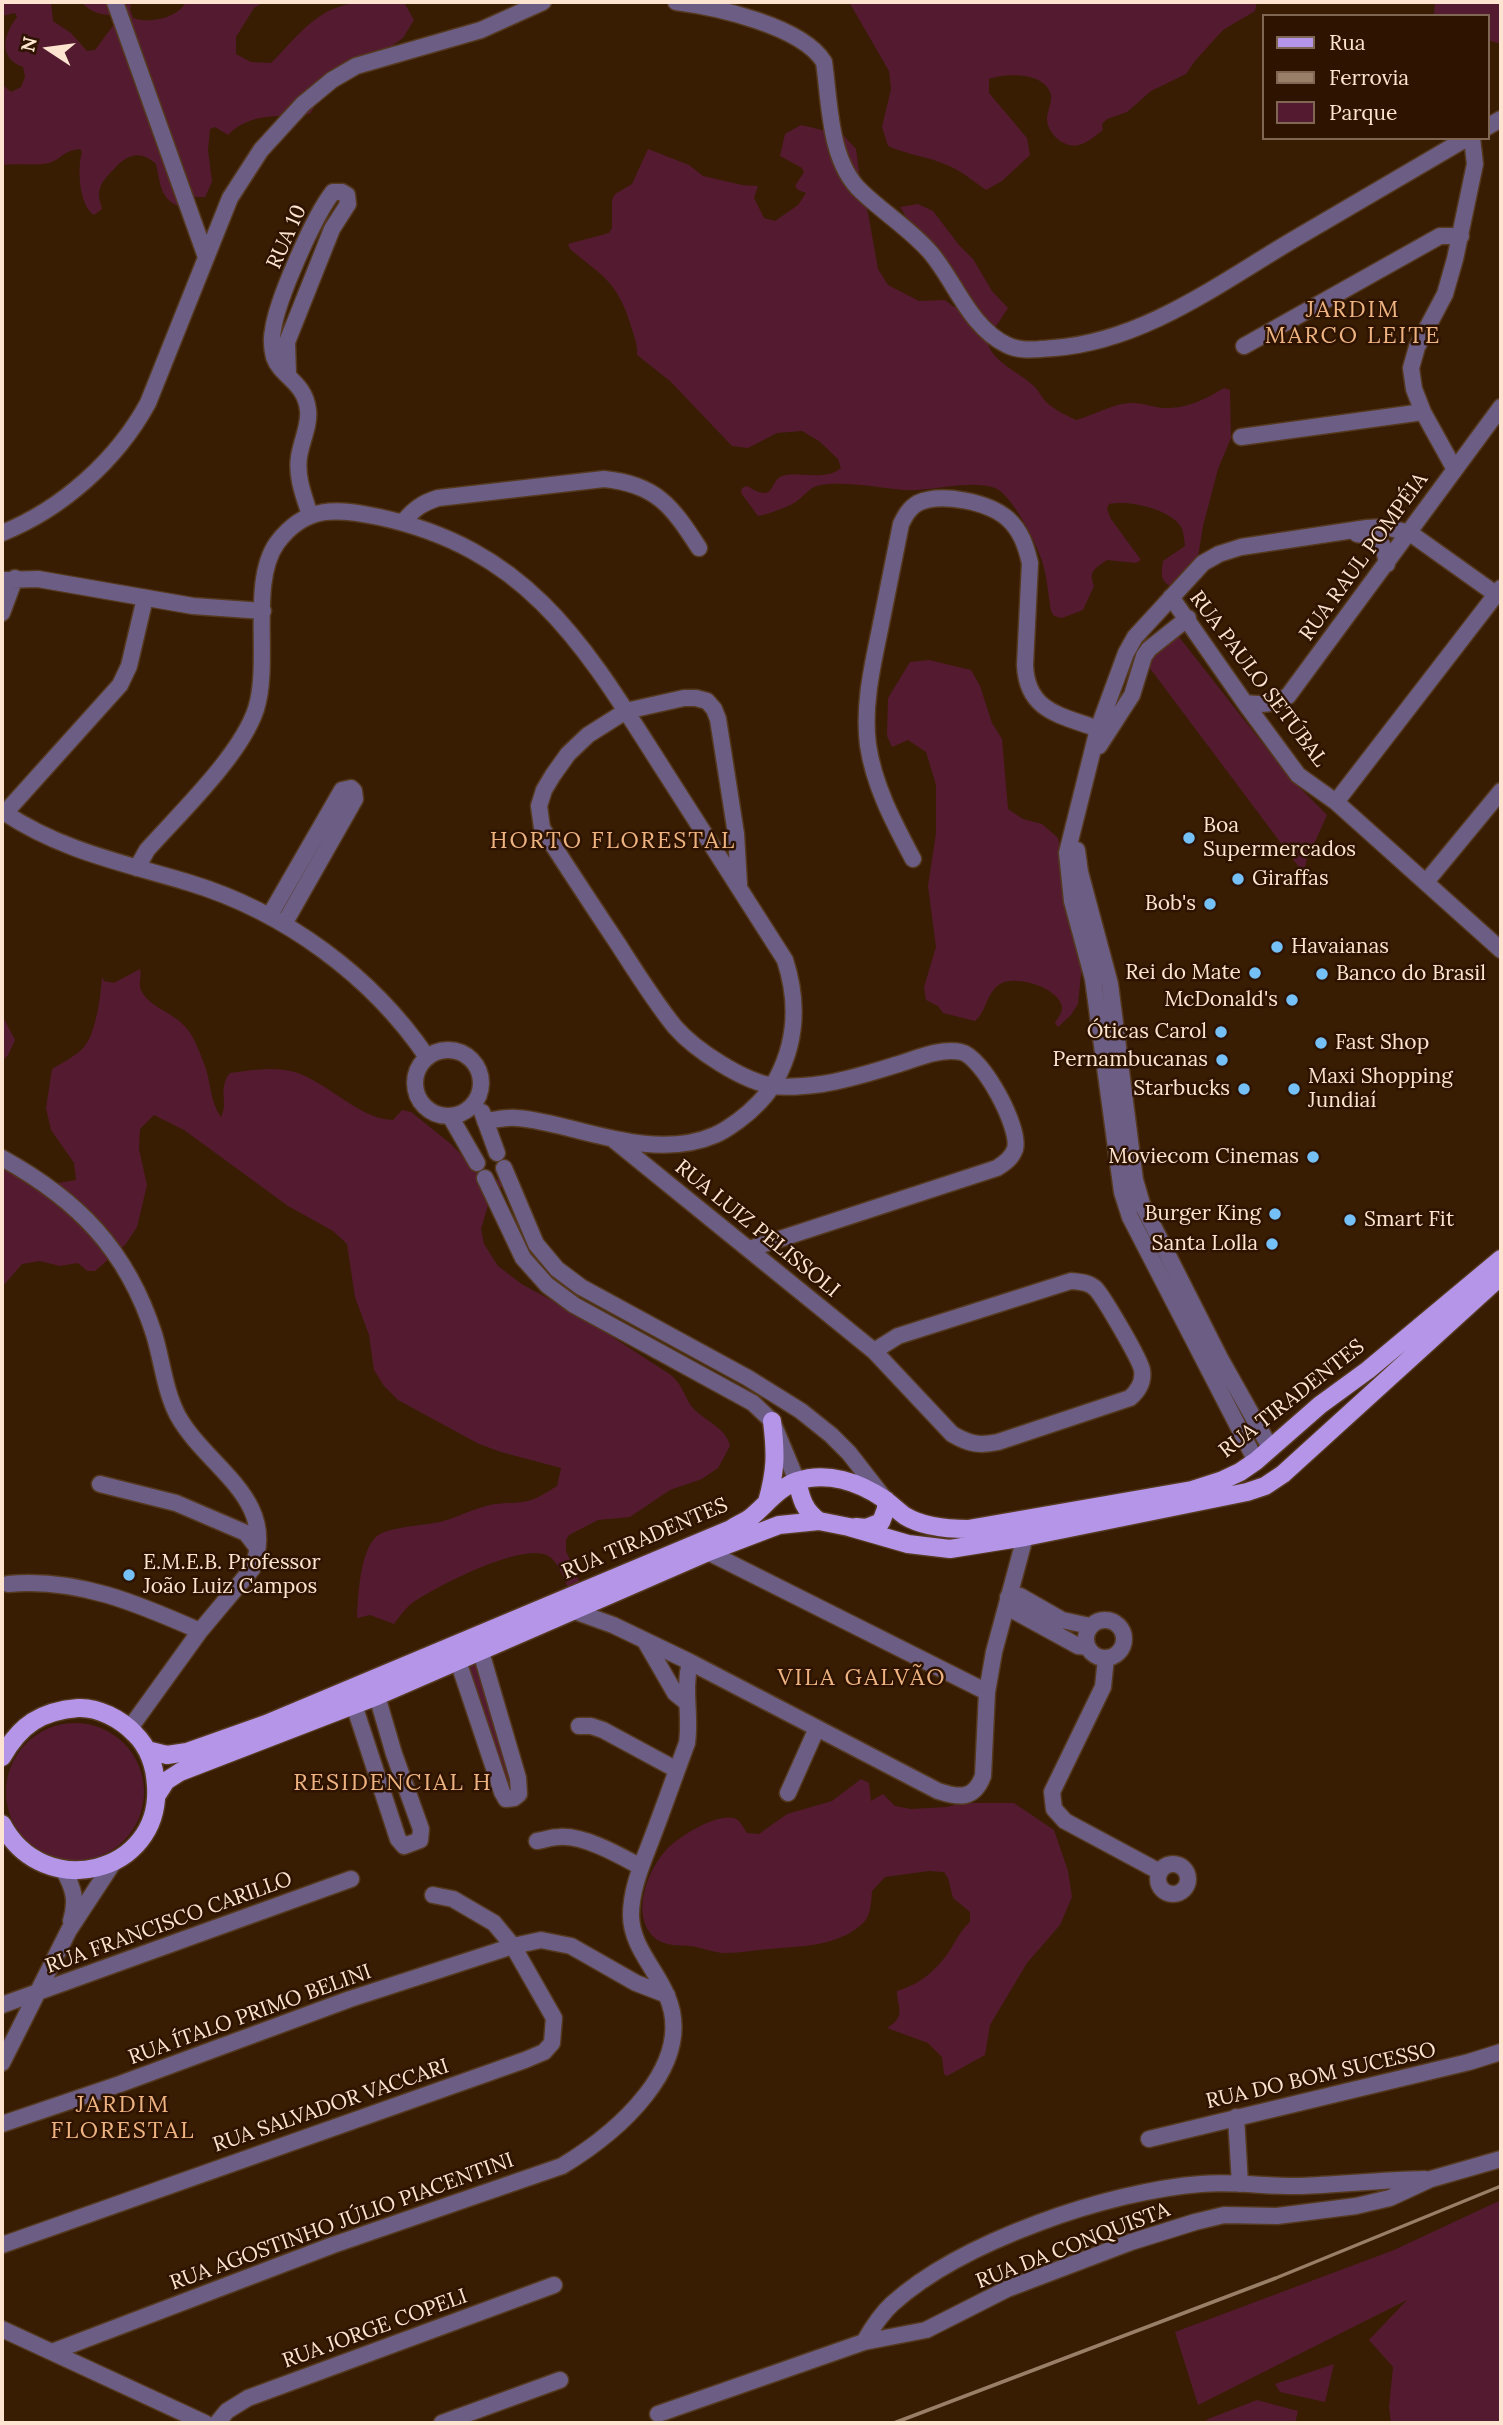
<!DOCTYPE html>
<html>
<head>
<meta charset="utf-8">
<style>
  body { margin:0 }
  #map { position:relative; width:1503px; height:2425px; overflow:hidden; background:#381d02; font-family:Lora,serif }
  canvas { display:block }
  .frame { position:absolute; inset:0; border:4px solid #fde4d0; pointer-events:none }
  .legend { position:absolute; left:1262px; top:14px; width:228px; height:126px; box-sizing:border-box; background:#2d1300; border:2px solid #806753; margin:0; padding:9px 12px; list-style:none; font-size:21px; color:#fde4d0 }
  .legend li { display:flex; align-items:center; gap:14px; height:35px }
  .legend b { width:35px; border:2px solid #806753 }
  .north { position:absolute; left:14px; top:14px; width:70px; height:70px; -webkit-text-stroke:5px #2d1300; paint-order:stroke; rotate:283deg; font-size:19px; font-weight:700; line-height:28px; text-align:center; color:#fde4d0 }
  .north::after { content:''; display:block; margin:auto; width:24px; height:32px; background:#fde4d0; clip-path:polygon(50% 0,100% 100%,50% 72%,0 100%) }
</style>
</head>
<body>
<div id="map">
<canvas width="1503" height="2425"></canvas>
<div class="frame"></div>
<ul class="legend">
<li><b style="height:9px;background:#b595e8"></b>Rua</li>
<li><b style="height:9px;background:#997f67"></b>Ferrovia</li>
<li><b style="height:19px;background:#541b30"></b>Parque</li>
</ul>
<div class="north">N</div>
</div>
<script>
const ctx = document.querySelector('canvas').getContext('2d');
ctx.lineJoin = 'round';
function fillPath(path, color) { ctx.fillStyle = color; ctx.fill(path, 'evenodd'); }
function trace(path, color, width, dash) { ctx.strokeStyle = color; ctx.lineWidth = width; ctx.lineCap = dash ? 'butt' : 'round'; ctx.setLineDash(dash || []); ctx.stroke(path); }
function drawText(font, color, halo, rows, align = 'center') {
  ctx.font = font + ' Lora,serif'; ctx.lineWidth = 5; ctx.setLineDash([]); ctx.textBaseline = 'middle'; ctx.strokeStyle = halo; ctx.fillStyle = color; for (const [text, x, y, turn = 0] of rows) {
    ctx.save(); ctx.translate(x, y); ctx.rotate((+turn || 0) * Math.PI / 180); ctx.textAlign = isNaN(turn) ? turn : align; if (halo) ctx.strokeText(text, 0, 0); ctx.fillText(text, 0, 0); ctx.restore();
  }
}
const green = new Path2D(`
  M2,2H51L53,21L71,33L87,51L95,50L121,15C104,16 93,14 81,2H131L130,9L133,18C149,24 178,18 186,2H264L254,8L236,37V54L251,62L271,63C304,30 320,2 371,2C383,2 394,1 405,4L414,20L403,38L321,96L310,114C279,118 252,111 228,135L215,127L210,129L208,150L212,182L205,197H190L179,206C160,200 160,181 156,164C140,150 128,154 114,169C107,176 101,182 99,192C98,198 101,203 102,209L94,215C79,206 77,168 82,152L80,149C62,151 62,159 49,163C34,166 17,163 2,165V84L11,92L21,87L25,77L23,67C0,59 1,38 17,17L15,13L2,16Z
  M849,2H1257L1255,11L1223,30L1195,61L1186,74L1151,91L1127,112L1107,119L1102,124L1103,130C1096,135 1087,143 1079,145C1063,149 1046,132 1047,117C1048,110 1052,102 1051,95C1045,72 1007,73 989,79V93L1027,138L1030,155L1002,181L986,190C972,180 959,169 942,163C924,156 906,154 888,146L882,127L891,89L889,71Z
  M1435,2H1501V44L1487,40V16H1437L1434,14Z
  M801,125L843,135L856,149L862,194L868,213L878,269L888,285L919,301L945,300L954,307L958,306L940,261L938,247L910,223L900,207L918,204L933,211L959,245L973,259L992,291L1008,308L987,340C991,362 1019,372 1034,386C1039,391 1042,398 1047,403C1056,411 1066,415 1076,420C1094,415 1110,405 1129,403C1142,402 1154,408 1167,408C1186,409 1208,398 1224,388L1230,390L1231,438L1218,469L1203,526L1198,557L1191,571L1173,587C1160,582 1161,574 1163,561L1185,546C1184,539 1184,530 1179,524C1165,508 1129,500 1109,504L1107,509L1111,519L1141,560L1136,563L1107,560C1095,569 1088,570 1094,586L1083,610L1062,618L1054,616L1051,611C1048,594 1047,574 1041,558C1035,541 1012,495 995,488C970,479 930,492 904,490C883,488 831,479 814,487C808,490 803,497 797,501C791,506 766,515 758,516L741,493L742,488L747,486C779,506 767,477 786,475C803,473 827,480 841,468L838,459L819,441L802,431L777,433L748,448L732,446L670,381L637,355C638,344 633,334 630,323C617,281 601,275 570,249L568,244L609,233L612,228V200L615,194L632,184L648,149L689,165L703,176L742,185L758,186L754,198L764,218L775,221L798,205L806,193L798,190L795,186L804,172L802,168L780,156L785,134Z
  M1172,628L1289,777L1327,815L1306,862L1304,874L1143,659Z
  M929,660L971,670L980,686L992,723L1002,739L1008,809L1023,819L1042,824L1058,838L1082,964L1078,1004L1071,1015L1058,1027L1055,1023C1057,1019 1062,1013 1062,1008C1061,988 1015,974 1000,984C986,993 987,1011 975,1021L943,1013L938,1006L926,1000L924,987L936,947L928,886L936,833V785L926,752L908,740L892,747L887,736L888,698L910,662Z
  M140,969C142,976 138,983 141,990C150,1010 179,1012 192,1036C197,1045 201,1056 205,1066C211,1083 210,1102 221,1117C229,1101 217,1090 230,1073C251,1070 274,1066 295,1072C327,1082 361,1120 393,1120L402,1110L411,1112L451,1144L480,1174L489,1178L504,1180V1184L489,1202L481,1229L484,1244L498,1266L523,1285L574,1312L671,1375C684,1387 684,1396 692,1407C704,1421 726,1427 730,1446L718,1468L702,1479L670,1490L630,1517L598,1520L569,1535L566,1540V1551L581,1585L569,1590C564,1579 560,1565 550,1557C527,1539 433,1588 411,1604C405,1609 399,1617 394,1624L370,1615L357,1618C358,1596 360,1550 377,1536C388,1527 426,1525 440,1522C456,1518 470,1510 486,1506C500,1502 509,1504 523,1502C535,1500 546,1493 557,1486L561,1468L501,1452L479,1444L398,1400L384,1386L374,1370L369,1335L355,1297L347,1244L333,1231L288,1206L184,1130L154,1115L140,1129L139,1149L147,1185L137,1227L125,1245L95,1271H87L78,1263L60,1266L40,1261L22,1264L2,1287V1167H11L58,1183L76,1180L74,1163L51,1130L46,1108L52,1069C62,1063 76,1056 84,1047C96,1033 101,995 102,977L104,981L114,983Z
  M2,1015L15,1040L8,1055L2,1061Z
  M473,1664L479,1668L515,1790L506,1792L468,1667Z
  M6 1792a69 69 0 1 1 138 0a69 69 0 1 1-138 0Z
  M861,1779L869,1783L871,1801L883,1794L895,1806L911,1809L947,1807L964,1803H1014L1054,1830L1068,1871L1072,1897L1060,1925L1027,1963L990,2025L985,2055L947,2076L944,2074L942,2057L928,2043L887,2028C907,2016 897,2008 897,1991C919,1985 938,1969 950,1950C957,1939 960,1931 970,1922V1912L953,1898L948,1878L944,1872L929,1871L885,1877L872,1891C871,1904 871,1917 861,1925C835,1947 801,1946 769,1949C755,1950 740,1953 726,1953C713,1953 702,1947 689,1946C675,1945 660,1946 650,1933C632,1909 649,1868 667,1849C678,1837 722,1809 738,1820C741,1823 745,1830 747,1833L759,1834L787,1814L832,1801Z
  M1501,2200V2423H1391L1389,2407L1393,2367L1369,2340L1407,2300L1198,2405L1175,2332L1394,2250Z
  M1334,2364L1325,2402L1280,2392L1275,2384Z
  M1257,2400L1298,2411L1295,2423H1204L1208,2419Z`);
const minor = new Path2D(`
  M115,2L206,257
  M676,2C716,7 802,26 824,62C830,104 829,162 862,192C884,213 910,229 930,252C955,281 970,328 1007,345C1021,352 1038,349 1054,348C1145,341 1221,282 1298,237C1354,204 1411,171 1467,138
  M1487,127L1501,119
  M1244,346L1440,236H1461
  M288,374L287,342L332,229L348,204L347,195L342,192H333C314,216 277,300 273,330C271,339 272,349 274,357C281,377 305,382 308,410C310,425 301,442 299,457C296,477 304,496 310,515
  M1241,437L1423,412
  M1454,468L1423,412L1414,389L1411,368L1417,347L1445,294L1455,259L1475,164L1472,138
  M403,522C414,509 422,503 438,498L604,479C656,484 672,506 699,548
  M2,533C62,509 117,460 148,403L230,198L261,150L303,104L332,80L356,66L481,30L543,2
  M1357,534C1381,537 1383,540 1387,564
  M2,580L38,579L193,606L263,611
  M1171,597L1245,703L1298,775L1336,802L1501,950
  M2,613L15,578
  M1245,703C1262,705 1272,705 1288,696L1501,407
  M1099,746L1132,695L1144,656L1149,649L1188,618
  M1336,802L1501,588
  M2,811C61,851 124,863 190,883C285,912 372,976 427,1057
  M5,813L120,685L129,666L145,598
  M1077,850L1080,872L1110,984L1135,1180L1142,1204L1221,1360L1271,1449
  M913,859C894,823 874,786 868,745C863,706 872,668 880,629C887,594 894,559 901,524C905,516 909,508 918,503C941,492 989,502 1008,519C1021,531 1026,546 1030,563L1025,665C1027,712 1061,715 1098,729
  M137,868L147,850C180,813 241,755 256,709C271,662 249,582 277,543C305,505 337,508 379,517C532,550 587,650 665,772C705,834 745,897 785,960C798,1000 797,1040 777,1078C769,1094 752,1111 738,1121C731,1126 723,1132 715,1135C669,1155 615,1140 569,1128C552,1124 534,1119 516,1118C506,1117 495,1120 485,1121
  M1426,882L1501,791
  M739,884L736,834L718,719L714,709L707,701L696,698H684L626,711L588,735L568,754L553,775L544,790L539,806L542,828C567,867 592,905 618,944C636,972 654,1001 675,1027C695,1050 744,1082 774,1086C789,1088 807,1086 822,1084C849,1080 873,1072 899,1064C918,1058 940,1048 961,1052C982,1056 1021,1128 1015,1149C1012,1158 1005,1163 997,1168L749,1249
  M270,915L342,790L351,788L354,791L355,799L284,924
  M415 1083a33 33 0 1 1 66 0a33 33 0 1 1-66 0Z
  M482,1112L497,1153
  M450,1116L477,1163
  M614,1140L874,1351L952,1434C969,1444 979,1446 998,1442L1130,1398C1138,1391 1144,1382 1142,1370C1140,1359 1104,1298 1096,1289C1089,1282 1080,1282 1071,1281L898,1336L874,1351
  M2,1158C78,1200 127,1250 154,1334C162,1360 165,1392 178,1416C207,1468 280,1499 252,1569L200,1631L130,1728
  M504,1168L536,1244L557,1269L581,1287L748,1378L801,1411L831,1435L849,1453L884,1498
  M485,1178L523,1258L547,1285L574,1305L753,1403L772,1421L797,1481
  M1256,1461L1130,1217L1122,1192L1093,979L1072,901L1067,853L1098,729L1126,653L1135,637L1203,563L1219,554L1241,547L1367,528L1385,527L1410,533L1497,595
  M100,1484L176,1503L246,1533L256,1546
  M708,1552L987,1692
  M8,1584C76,1577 139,1604 200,1631
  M574,1611L613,1625L690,1662L938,1791C959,1798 974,1800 983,1776L987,1692L994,1652L1025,1537
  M1086 1639a19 19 0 1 1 38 0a19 19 0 1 1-38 0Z
  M645,1641L675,1693L686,1702
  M1088,1647L1078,1646L1016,1612L1008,1597L1020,1596L1062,1620L1090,1626
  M1106,1658L1103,1687L1052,1792L1054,1809L1065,1821L1160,1872
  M458,1661L502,1792L506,1799L514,1798L519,1794L518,1778L481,1652
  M354,1705L398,1839L404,1846L420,1840L421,1829L394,1754L377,1696
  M579,1726H591L603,1730L677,1770
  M788,1793L817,1728
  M537,1841C544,1840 552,1837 559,1837C584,1835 619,1855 641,1867
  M1158 1879a15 15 0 1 1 30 0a15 15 0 1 1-30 0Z
  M64,1871C74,1889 77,1901 71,1921
  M2,2005L351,1879
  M2,2063L69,1930L113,1863
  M1236,2117L1240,2184
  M2,2124L120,2084L350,1999L513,1946L541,1940L571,1946L636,1983L667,1995
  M1149,2139L1469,2062L1501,2052
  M2,2245L525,2060L544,2052L552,2043L554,2018L513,1946L494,1923L453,1899L433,1895
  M2,2329L205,2423
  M864,2342C872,2328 880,2315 892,2304C962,2241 1109,2191 1201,2184C1235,2181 1269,2187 1302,2186C1343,2184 1384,2180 1425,2179
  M52,2352L333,2245L562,2166C615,2134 697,2066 667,1996C656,1969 631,1946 631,1915C631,1888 643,1862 652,1838C664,1807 675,1775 687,1743C691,1716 683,1690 690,1662
  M658,2414L864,2342L926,2330L1007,2289L1131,2242L1195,2222L1224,2215L1277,2216L1356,2206L1390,2198L1431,2179L1501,2159
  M217,2423L227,2411L248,2398L554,2285
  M442,2423L560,2380`);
const major = new Path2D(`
  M797,1481C801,1498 804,1511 819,1521
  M767,1502C776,1470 776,1454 772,1421
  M856,1527L866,1528L881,1522L886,1509V1500
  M147,1750L167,1755L187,1752L266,1724L731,1529C737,1525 744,1522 750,1518C765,1506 778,1488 797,1481C827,1471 859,1482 884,1499C891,1504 898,1511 905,1516C923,1527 947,1529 968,1529L1192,1490L1223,1480L1240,1472L1256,1461L1320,1405L1368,1370L1501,1259
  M2,1757C20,1725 41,1711 78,1708C98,1707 121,1719 135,1734C149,1748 155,1767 156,1786C162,1874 43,1903 2,1824
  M157,1795L166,1781L180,1772L377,1696L708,1552L779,1525L819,1521L849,1527L908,1544L950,1549L1025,1537L1247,1492L1265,1486L1283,1474L1501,1276`);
const rail = new Path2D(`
  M894,2423L1276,2278L1501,2186`);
const markers = [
  [1189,838,7,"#75c0f6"],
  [1238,879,7,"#75c0f6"],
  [1210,904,7,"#75c0f6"],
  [1277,947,7,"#75c0f6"],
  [1255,973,7,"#75c0f6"],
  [1322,974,7,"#75c0f6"],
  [1292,1000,7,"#75c0f6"],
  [1221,1032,7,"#75c0f6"],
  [1321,1043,7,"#75c0f6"],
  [1222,1060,7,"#75c0f6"],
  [1244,1089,7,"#75c0f6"],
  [1294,1089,7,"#75c0f6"],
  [1313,1157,7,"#75c0f6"],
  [1275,1214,7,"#75c0f6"],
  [1350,1220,7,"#75c0f6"],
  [1272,1244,7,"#75c0f6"],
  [129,1575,7,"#75c0f6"]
];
const streetNames = [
  ["RUA 10",287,237,-66],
  ["RUA RAUL POMPÉIA",1364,557,-54],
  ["RUA PAULO SETÚBAL",1258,679,53],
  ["RUA LUIZ PELISSOLI",757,1229,39],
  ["RUA TIRADENTES",1292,1399,-38],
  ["RUA TIRADENTES",645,1539,-23],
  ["RUA FRANCISCO CARILLO",169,1923,-20],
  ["RUA ÍTALO PRIMO BELINI",250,2015,-20],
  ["RUA DO BOM SUCESSO",1321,2076,-13],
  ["RUA SALVADOR VACCARI",331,2106,-19],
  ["RUA AGOSTINHO JÚLIO PIACENTINI",342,2222,-20],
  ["RUA DA CONQUISTA",1073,2246,-21],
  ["RUA JORGE COPELI",375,2329,-20]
];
const poiNames = [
  ["Boa",1203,826,"left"],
  ["Supermercados",1203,850,"left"],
  ["Giraffas",1252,879,"left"],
  ["Bob's",1196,904],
  ["Havaianas",1291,947,"left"],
  ["Rei do Mate",1241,973],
  ["Banco do Brasil",1336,974,"left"],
  ["McDonald's",1278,1000],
  ["Óticas Carol",1207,1032],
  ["Fast Shop",1335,1043,"left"],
  ["Pernambucanas",1208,1060],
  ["Maxi Shopping",1308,1077,"left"],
  ["Jundiaí",1308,1101,"left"],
  ["Starbucks",1230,1089],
  ["Moviecom Cinemas",1299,1157],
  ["Burger King",1261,1214],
  ["Smart Fit",1364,1220,"left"],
  ["Santa Lolla",1258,1244],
  ["E.M.E.B. Professor",143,1563,"left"],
  ["João Luiz Campos",143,1587,"left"]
];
const neighbourhoodNames = [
  ["JARDIM",1353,310],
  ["MARCO LEITE",1353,336],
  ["HORTO FLORESTAL",613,841],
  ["VILA GALVÃO",862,1678],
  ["RESIDENCIAL H",393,1783],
  ["JARDIM",123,2105],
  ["FLORESTAL",123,2131]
];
fillPath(green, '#541b30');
trace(minor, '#54391f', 19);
trace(major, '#54391f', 21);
trace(minor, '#6c5d85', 16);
trace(major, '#b595e8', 18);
trace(rail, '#997f67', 3.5);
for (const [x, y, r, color] of markers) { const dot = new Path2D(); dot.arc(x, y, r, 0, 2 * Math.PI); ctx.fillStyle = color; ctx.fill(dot); trace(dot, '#2d1300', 2.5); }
drawText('21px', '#fde4d0', '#2d1300', streetNames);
drawText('21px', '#fde4d0', '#2d1300', poiNames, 'right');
ctx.letterSpacing = '2px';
drawText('23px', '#eeb381', '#2d1300', neighbourhoodNames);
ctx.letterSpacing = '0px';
</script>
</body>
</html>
